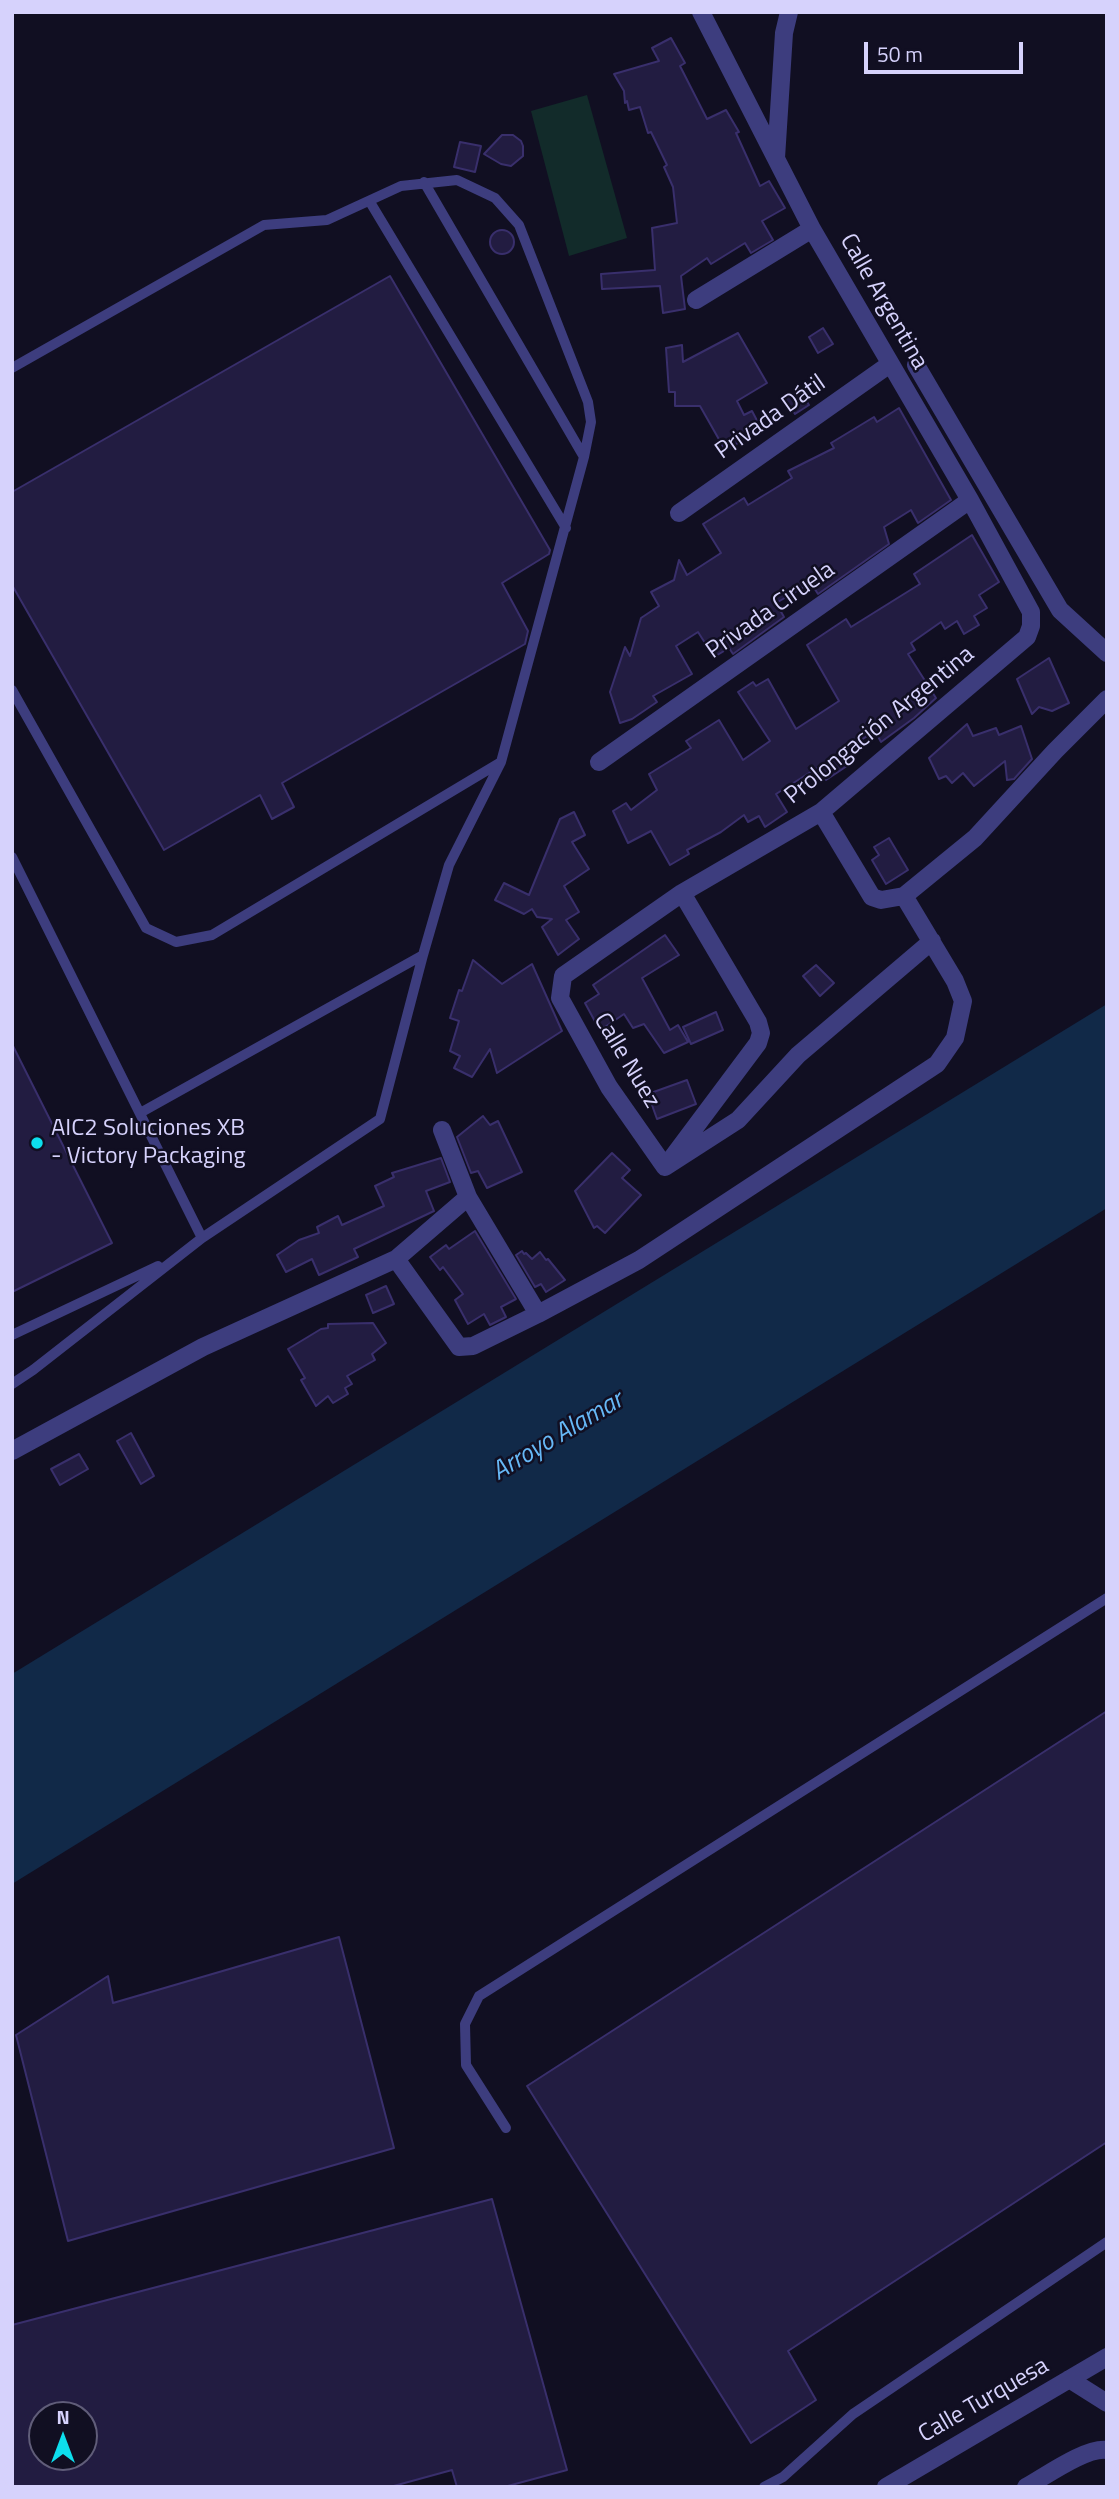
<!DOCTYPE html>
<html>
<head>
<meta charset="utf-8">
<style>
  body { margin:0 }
  #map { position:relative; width:1119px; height:2499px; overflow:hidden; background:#110f22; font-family:"Titillium Web",sans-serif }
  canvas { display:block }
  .frame { position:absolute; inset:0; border:14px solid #d6d2fc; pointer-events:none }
  .north { position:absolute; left:28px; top:2401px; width:70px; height:70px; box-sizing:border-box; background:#110f22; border:2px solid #605d79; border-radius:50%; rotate:0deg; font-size:19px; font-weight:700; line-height:28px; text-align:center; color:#d6d2fc }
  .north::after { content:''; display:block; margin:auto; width:24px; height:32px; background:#0ddeed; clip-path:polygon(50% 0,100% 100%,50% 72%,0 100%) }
  .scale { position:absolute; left:864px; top:42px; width:159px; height:32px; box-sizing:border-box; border:4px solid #d6d2fc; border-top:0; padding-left:9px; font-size:21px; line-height:24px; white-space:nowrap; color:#d6d2fc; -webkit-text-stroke:5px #110f22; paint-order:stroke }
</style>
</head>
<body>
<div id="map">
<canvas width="1119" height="2499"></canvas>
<div class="frame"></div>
<div class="north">N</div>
<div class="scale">50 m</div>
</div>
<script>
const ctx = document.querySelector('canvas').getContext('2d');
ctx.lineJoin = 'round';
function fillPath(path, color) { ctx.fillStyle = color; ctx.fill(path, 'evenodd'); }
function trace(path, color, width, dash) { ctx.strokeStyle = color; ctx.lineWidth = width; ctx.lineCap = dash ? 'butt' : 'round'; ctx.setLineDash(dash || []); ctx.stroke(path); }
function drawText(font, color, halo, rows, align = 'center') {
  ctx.font = font + ' "Titillium Web",sans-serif'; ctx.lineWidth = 5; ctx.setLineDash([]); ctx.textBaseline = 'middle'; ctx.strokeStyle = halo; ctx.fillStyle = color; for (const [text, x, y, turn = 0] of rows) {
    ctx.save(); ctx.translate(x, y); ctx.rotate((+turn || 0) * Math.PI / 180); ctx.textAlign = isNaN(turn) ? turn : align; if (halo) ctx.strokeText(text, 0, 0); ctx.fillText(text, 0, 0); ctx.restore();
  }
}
const green = new Path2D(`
  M587,95L627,238L569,256L531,111Z`);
const water = new Path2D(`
  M1107,1004V1208L12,1884V1674Z`);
const building = new Path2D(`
  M671,38L685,63L680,66L707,119L726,110L739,132L736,133L760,186L769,181L785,208L762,221L773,240L751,253L745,243L711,264L707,258L681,276L685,309L663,313L660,286L602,289L601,274L655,270L652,228L677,223L673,187L664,167L667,165L651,132L648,133L640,107L629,110L627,101L625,103L624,91L614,74L659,61L652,48Z
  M502,135H513L521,141L523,146V156L511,166L501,164L484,154Z
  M460,142L481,146L475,172L454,167Z
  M490 242a12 12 0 1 1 24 0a12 12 0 1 1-24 0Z
  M390,276L550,550L549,554L502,583L528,631L525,644L282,783L294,807L272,819L260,795L164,850L12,585V492Z
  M823,328L833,344L818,353L809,337Z
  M738,333L767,383L737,401L744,415L752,411L762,430L725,450L700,406H675V392H669L666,348L682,345L683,362Z
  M801,392L809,405L795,414L785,398Z
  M899,408L951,500L918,523L911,510L884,527L889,544L818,594L811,583L776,603L784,617L733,654L729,648L714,657L698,632L676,646L692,674L653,696L657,702L632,719L620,723L610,692L625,647L630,656L641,618L659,606L651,592L674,580L679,560L687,575L721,553L703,524L744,498L748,505L792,478L788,471L834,448L831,443L874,417L877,422Z
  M972,535L999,582L979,595L987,608L974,616L979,625L964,634L957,621L945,629L941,622L911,643L915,650L908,654L936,698L914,718L881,742L875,731L840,754L847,766L826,780L817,768L776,794L787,812L765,827L759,816L748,822L744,815L721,832L687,850L689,854L670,865L651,831L628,843L613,811L626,803L631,810L657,790L649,774L691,748L686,741L719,720L743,760L770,741L738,692L753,682L756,686L768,679L796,729L839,701L807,645L846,619L851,627L920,584L914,574Z
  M1049,658L1069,703L1052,711L1039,707L1032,714L1017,679Z
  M967,724L973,736L996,728L999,735L1021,726L1032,759L1014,779L1007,780L1005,761L974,786L963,773L952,783L946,776L939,779L929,758Z
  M574,812L585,835L572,842L589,869L564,886L579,912L566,920L579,939L558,955L542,927L552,919L537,917L532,909L524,914L495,900L504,883L529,895L560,819Z
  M889,838L908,870L886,884L872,860L879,855L874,847Z
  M665,935L679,955L642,978L670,1030L678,1025L688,1042L664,1053L644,1024L633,1028L624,1014L605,1027H598L585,1003L599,994L593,985Z
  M473,960L502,984L532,964L562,1031L497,1073L490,1049L472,1077L454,1068L460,1056L450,1051L459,1021L450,1018L459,990L462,991Z
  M816,965L834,983L820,996L803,976Z
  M716,1012L723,1030L691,1044L683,1027Z
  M12,1044L112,1243L12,1292Z
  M687,1080L696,1104L657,1119L648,1094Z
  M483,1116L490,1125L498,1121L522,1172L487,1188L478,1171L471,1173L457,1137Z
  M612,1153L630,1170L622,1178L641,1195L605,1233L597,1226L594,1228L575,1191Z
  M441,1158L450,1182L426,1191L434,1211L354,1249L358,1257L319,1275L312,1259L286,1272L277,1255L299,1240L319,1233L317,1227L338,1216L342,1225L384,1206L375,1186L394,1177L392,1173Z
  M475,1231L516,1299L501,1307L506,1317L490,1325L484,1314L468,1324L455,1300L463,1294L443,1267L440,1270L430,1257L446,1245L449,1249Z
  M522,1251L524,1254L526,1253L532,1259L540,1252L546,1260L548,1259L565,1280L546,1292L541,1284L535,1287L516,1255Z
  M386,1286L394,1304L373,1313L366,1295Z
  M373,1323L386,1343L372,1354L375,1360L347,1376L352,1384L345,1388L348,1394L333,1403L328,1396L316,1406L301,1380L305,1378L288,1349L321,1329L328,1328V1324Z
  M131,1433L154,1476L141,1484L117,1441Z
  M79,1454L88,1469L60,1485L51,1469Z
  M1107,1711V2142L788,2351L816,2400L751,2443L527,2086Z
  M339,1937L394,2148L68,2241L16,2035L108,1976L113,2003Z
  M492,2199L567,2470L504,2487H457L452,2470L390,2487H12V2325ZM42,2415H84V2457H42Z`);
const lane = new Path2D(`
  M424,182L584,457
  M370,202L566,528
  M12,368L264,225L327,220L401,186L457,180L495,198L519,225L588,402L591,422L584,457L501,762L449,865L423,955L380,1119L202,1238
  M12,690L146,928L176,942L212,935L501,762
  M12,857L202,1238L33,1370L12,1384
  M140,1113L423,955
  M12,1335L158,1266
  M506,2128L466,2065L465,2024L479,1996L1107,1598
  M764,2487L783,2477L853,2414L1107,2242`);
const street = new Path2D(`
  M776,158L784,33L789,12
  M696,300L812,229
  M916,365L1060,610L1107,653
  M679,513L890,364
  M599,762L970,500
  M821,812L872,897L881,900L904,896L975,838L1055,751L1107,699
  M442,1130L468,1197L538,1314
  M672,1158L758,1043L761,1033L758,1022L682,893
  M665,1167L609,1087L560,998L563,976L682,893L821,812L1027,637L1031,626V612L970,500L812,229L701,12
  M665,1167L738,1120L798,1055L932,941
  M396,1259L459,1347L473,1346L538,1314L639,1260L937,1064L955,1038L963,1001L955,981L904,896
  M12,1451L203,1347L396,1259L468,1197
  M1069,2379L1107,2403
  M886,2487L1107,2357
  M1026,2487C1046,2476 1086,2447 1107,2450`);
const markers = [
  [37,1143,7,"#0ddeed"]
];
const streetNames = [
  ["Calle Argentina",883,302,60],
  ["Privada Dátil",771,418,-35],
  ["Privada Ciruela",771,611,-35],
  ["Prolongación Argentina",880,726,-39],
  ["Calle Nuez",626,1061,59],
  ["Calle Turquesa",984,2401,-30]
];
const poiNames = [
  ["AIC2 Soluciones XB",51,1129],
  ["- Victory Packaging",51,1157]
];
const waterNames = [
  ["Arroyo Alamar",558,1437,-31]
];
fillPath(green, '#122b2a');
fillPath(water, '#112948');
fillPath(building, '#221c41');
trace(building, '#392f6c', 2);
trace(lane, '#3d3d7e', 10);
trace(street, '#3d3d7e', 18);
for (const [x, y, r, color] of markers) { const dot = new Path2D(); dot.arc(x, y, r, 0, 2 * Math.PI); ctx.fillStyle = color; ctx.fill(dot); trace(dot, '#110f22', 2.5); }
drawText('24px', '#d6d2fc', '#110f22', streetNames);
drawText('24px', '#d6d2fc', '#110f22', poiNames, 'left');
drawText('italic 26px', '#66b8f6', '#110f22', waterNames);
</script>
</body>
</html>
